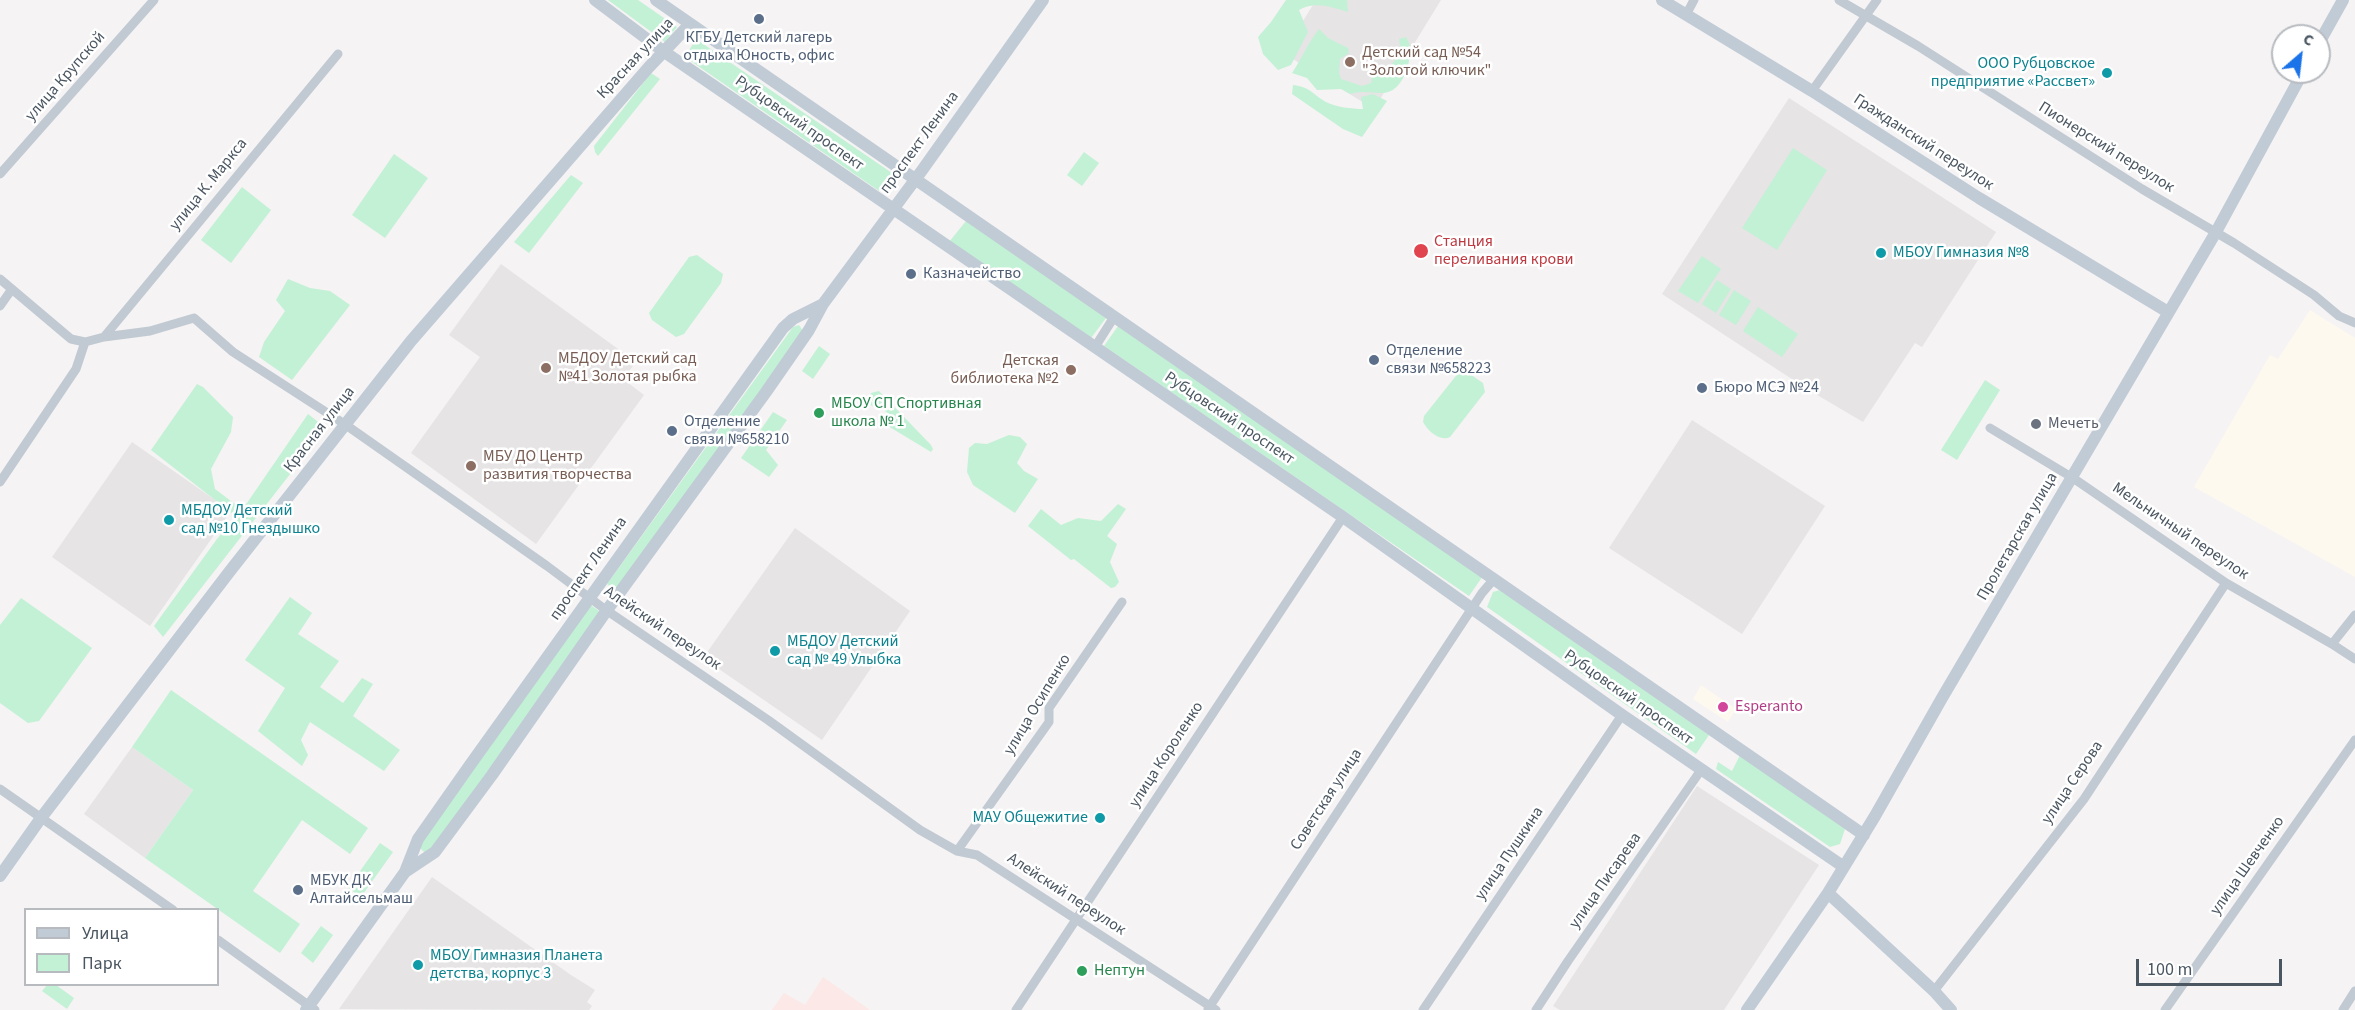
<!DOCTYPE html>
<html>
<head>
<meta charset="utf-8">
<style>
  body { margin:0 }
  #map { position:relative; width:2355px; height:1010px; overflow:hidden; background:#f5f3f3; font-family:"Source Sans 3",sans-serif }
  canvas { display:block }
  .legend { position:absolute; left:24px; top:908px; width:195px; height:78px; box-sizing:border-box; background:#fff; border:2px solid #b7bbc0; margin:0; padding:8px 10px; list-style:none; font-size:18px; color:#4a5661 }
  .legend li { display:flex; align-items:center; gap:12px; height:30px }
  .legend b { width:30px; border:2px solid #b7bbc0 }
  .north { position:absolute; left:2271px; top:24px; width:60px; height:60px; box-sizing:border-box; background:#fff; border:2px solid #b7bbc0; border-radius:50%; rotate:28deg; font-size:16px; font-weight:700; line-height:24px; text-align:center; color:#4a5661 }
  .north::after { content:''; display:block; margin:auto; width:21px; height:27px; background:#1a73e8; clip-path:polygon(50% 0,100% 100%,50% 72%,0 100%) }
  .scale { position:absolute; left:2136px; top:959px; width:146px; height:27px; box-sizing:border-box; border:3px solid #4a5661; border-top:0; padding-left:8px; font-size:18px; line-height:21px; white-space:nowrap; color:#4a5661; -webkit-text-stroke:4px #fff; paint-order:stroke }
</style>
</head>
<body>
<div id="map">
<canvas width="2355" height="1010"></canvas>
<ul class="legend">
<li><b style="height:8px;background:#c1cbd6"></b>Улица</li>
<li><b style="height:16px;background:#c3f1d5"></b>Парк</li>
</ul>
<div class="north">С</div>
<div class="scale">100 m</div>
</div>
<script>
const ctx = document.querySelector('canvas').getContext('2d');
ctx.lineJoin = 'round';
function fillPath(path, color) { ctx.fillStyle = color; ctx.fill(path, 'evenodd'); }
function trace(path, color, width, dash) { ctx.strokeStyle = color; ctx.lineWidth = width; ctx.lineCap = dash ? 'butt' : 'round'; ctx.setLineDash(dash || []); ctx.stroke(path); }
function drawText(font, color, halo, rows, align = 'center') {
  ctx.font = font + ' "Source Sans 3",sans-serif'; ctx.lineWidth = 5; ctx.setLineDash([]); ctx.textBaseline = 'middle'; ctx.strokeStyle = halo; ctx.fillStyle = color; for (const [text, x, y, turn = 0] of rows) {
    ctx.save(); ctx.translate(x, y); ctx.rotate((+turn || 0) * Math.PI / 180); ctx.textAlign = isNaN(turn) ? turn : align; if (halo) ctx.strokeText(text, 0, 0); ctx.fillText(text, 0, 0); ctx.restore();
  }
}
const commercial = new Path2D(`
  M2310,310L2355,338V577L2194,487L2270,355L2278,359Z
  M1701,685L1736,709L1728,722L1693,699Z`);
const education = new Path2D(`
  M1316,0H1441L1374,109L1283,53Z
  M1789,98L1996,232L1922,347L1915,343L1863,422L1807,389L1662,294Z
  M501,264L636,362L623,379L644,395L536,544L411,453L480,357L449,335Z
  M1692,420L1825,506L1742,634L1609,548Z
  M132,442L231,511L150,626L52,557Z
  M795,528L910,611L822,740L703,658Z
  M132,747L193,790L145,858L84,814Z
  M1697,786L1819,865L1724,1010H1560L1553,1006Z
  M432,877L571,975L595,990L587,1002L592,1006L589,1010L339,1009Z`);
const medical = new Path2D(`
  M823,977L870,1010H772L784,993L805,1005Z`);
const green = new Path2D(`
  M608,0H638L677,27L665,42Z
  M1286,0H1347L1348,12C1331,7 1315,1 1299,10L1308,32L1291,65L1278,70L1263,54L1258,37L1271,22Z
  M1319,29L1328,38L1348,48L1349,53L1340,59L1339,73L1341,79L1362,86L1371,83L1372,77L1386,72L1401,52L1399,39L1406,37C1408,41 1411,46 1410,51C1410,66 1402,91 1384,93C1371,93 1363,90 1350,94L1341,89L1317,90L1307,78L1292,73C1302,58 1308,43 1319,29Z
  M696,39L892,173L879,191L685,57Z
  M651,73L660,79L598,156L595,152L594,146Z
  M1293,85C1311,87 1312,94 1326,102C1336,107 1352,109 1363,109L1361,97L1373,94L1387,101L1362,137L1343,129L1292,94Z
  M1793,148L1827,170L1777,250L1742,228Z
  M1084,152L1099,163L1082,186L1067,175Z
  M394,154L428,178L385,238L352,215Z
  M571,175L583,183L529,253L514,242Z
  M242,187L271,210L231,263L201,240Z
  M966,221L1106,318L1091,338L949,242Z
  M697,255L723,274L721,283L684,334L676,337L652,320L649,313L689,257Z
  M1702,256L1721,269L1698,303L1678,291Z
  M288,279L310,288L330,291L350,305L292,380L259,357L264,342L285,311L276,300Z
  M1717,280L1731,289L1716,313L1702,304Z
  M1734,290L1751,301L1736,325L1719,315Z
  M1758,307L1798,334L1782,357L1743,331Z
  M799,325L803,331L618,592L607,584L793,327Z
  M1118,326L1483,576L1469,596L1104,346Z
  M819,346L830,354L813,379L802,371Z
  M1464,370L1483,383L1485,392L1450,437C1440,442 1428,431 1423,422L1424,416L1459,372Z
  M1985,380L2000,390L1957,460L1941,450Z
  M197,384L203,387L233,417L231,432L211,469L215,489L239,507L233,514L151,450Z
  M879,391L931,445L933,449L931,452L888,426L893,417L877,405L874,407L867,403L871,393Z
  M773,412L787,420L766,450L778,465L769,477L741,458Z
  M308,414L326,428L163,637L154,626L217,539L247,503Z
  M1009,435L1020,437L1027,444L1017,463L1024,471L1038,479L1015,513L973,485L967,472L969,448L975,443L987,444Z
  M1118,504L1126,509L1107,536L1117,544L1110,562L1119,582L1115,587L1111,588L1074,559L1071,560L1028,526L1041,509L1061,525L1078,518L1101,521Z
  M1500,590L1709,735L1696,754L1487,607L1493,592Z
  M290,597L312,613L298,634L339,661L320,687L343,703L362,678L373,684L353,716L400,750L384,771L310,722L301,740L308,755L302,766L258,731L285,688L245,660Z
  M21,598L92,648L39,721L28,723L0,703V625Z
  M589,604L602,613L431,851L425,853L420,848L421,840Z
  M171,690L368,828L350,854L302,820L253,891L300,924L280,953L145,858L193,790L132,747Z
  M1740,755L1845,829L1840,844L1830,847L1716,769L1718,762L1732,771Z
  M380,843L393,852L361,897L348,888Z
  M321,926L333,935L313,963L301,953Z
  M48,984L56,985L74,998L67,1009L42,991Z`);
const street = new Path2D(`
  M1839,0L1918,46L2142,189L2234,243L2314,295L2339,316L2355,323
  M1686,15L1694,0
  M1812,91L1877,0
  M0,174L154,0
  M0,279L71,339L85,342L104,337L150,331L194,318L233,352L346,425L547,566L606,610L768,720L920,830L957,851L977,855L1216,1010
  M0,306L12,289
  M104,337L338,54
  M1095,347L1114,317
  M1990,428L2073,478L2226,583L2332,644L2355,659
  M0,482L76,369L85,342
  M2332,644L2355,615
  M0,789L173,910
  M957,851L1049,722V708L1122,602
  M218,940L315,1010
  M1934,991L2084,799L2226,583
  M1208,1009L1482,593L1494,579
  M1016,1010L1343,517
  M1423,1010L1622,715
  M1536,1010L1568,961L1701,770
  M2165,1010L2355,740
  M2343,1010L2355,991`);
const secondary = new Path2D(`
  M595,0L663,51L1343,517L1622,715L1844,867
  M656,0L1864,835
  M1662,0L1812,91L1979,198L2168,312
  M2319,43L2343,0
  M405,872L435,852L492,775L607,610L766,392L809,330L823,304L923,169L1043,0
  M0,876L41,818L230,571L411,341L649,67L690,24
  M1828,893L1934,991L1951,1010
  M306,1010L405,872L418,839L470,765L783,328L793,319L823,304
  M1747,1010L1828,893L1875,816L1942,698L2216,232L2303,72`);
const markers = [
  [759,19,6,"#5c6f8a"],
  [1350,62,6,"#8d6e63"],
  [2107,73,6,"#0f9aa8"],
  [1421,251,8,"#e0444e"],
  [1881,253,6,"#0f9aa8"],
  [911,274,6,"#5c6f8a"],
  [1374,360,6,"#5c6f8a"],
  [546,368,6,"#8d6e63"],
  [1071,370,6,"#8d6e63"],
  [1702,388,6,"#5c6f8a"],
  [819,413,6,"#2e9e5b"],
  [2036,424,6,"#6b7280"],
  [672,431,6,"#5c6f8a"],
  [471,466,6,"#8d6e63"],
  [169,520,6,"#0f9aa8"],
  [775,651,6,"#0f9aa8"],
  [1723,707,6,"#d1479c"],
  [1100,818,6,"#0f9aa8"],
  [298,890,6,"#5c6f8a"],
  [418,965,6,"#0f9aa8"],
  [1082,971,6,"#2e9e5b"]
];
const serviceNames = [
  ["КГБУ Детский лагерь",759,38,"center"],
  ["отдыха Юность, офис",759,56,"center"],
  ["Казначейство",923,274],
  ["Отделение",1386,351],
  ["связи №658223",1386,369],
  ["Бюро МСЭ №24",1714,388],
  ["Отделение",684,422],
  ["связи №658210",684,440],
  ["МБУК ДК",310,881],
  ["Алтайсельмаш",310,899]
];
const educationNames = [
  ["Детский сад №54",1362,53],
  ["\"Золотой ключик\"",1362,71],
  ["МБДОУ Детский сад",558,359],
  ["№41 Золотая рыбка",558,377],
  ["Детская",1059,361,"right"],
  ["библиотека №2",1059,379,"right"],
  ["МБУ ДО Центр",483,457],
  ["развития творчества",483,475]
];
const streetNames = [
  ["Красная улица",636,59,-47],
  ["улица Крупской",66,77,-49],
  ["Рубцовский проспект",799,124,35],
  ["проспект Ленина",920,143,-54],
  ["Гражданский переулок",1923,143,33],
  ["Пионерский переулок",2106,148,32],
  ["улица К. Маркса",209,185,-51],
  ["Рубцовский проспект",1229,419,34],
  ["Красная улица",320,430,-52],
  ["Мельничный переулок",2180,532,34],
  ["Пролетарская улица",2018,537,-60],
  ["проспект Ленина",589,569,-55],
  ["Алейский переулок",662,629,34],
  ["Рубцовский проспект",1628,698,35],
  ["улица Осипенко",1038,705,-59],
  ["улица Короленко",1167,755,-57],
  ["улица Серова",2073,783,-56],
  ["Советская улица",1327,800,-57],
  ["улица Пушкина",1510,854,-56],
  ["улица Шевченко",2248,866,-55],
  ["улица Писарева",1606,881,-55],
  ["Алейский переулок",1066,895,33]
];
const cultureNames = [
  ["ООО Рубцовское",2095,64,"right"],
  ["предприятие «Рассвет»",2095,82,"right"],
  ["МБОУ Гимназия №8",1893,253],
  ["МБДОУ Детский",181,511],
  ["сад №10 Гнездышко",181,529],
  ["МБДОУ Детский",787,642],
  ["сад № 49 Улыбка",787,660],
  ["МАУ Общежитие",1088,818,"right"],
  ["МБОУ Гимназия Планета",430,956],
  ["детства, корпус 3",430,974]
];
const healthNames = [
  ["Станция",1434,242],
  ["переливания крови",1434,260]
];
const leisureNames = [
  ["МБОУ СП Спортивная",831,404],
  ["школа № 1",831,422],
  ["Нептун",1094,971]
];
const worshipNames = [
  ["Мечеть",2048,424]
];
const hotelNames = [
  ["Esperanto",1735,707]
];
fillPath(commercial, '#fdf9ef');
fillPath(education, '#e6e4e5');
fillPath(medical, '#fce8e6');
fillPath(green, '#c3f1d5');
trace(street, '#c1cad2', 9);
trace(secondary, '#c1cbd6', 12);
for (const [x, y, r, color] of markers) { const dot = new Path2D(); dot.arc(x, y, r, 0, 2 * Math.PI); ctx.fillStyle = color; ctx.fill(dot); trace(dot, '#fff', 2); }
drawText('16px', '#4e5e75', '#fff', serviceNames, 'left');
drawText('16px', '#785e54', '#fff', educationNames, 'left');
drawText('16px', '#4a5661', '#fff', streetNames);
drawText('16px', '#0d838f', '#fff', cultureNames, 'left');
drawText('16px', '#be3a42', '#fff', healthNames, 'left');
drawText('16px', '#27864d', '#fff', leisureNames, 'left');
drawText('16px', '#5b616d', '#fff', worshipNames, 'left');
drawText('16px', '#b23c85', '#fff', hotelNames, 'left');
</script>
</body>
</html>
